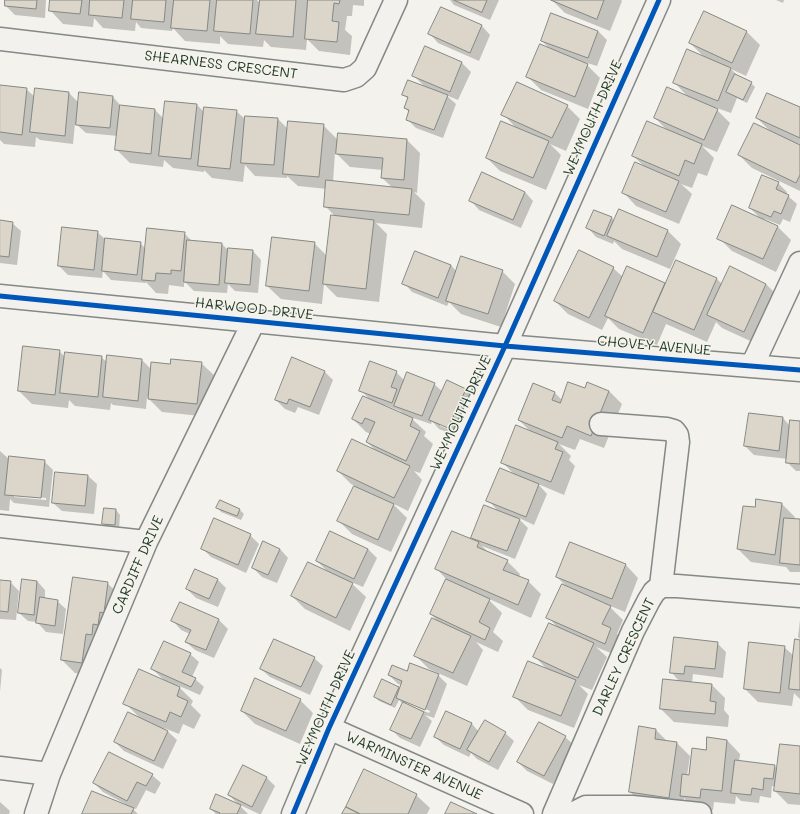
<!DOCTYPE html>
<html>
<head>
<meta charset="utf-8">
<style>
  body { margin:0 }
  canvas { display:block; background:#f4f2ec }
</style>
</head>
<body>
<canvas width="800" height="814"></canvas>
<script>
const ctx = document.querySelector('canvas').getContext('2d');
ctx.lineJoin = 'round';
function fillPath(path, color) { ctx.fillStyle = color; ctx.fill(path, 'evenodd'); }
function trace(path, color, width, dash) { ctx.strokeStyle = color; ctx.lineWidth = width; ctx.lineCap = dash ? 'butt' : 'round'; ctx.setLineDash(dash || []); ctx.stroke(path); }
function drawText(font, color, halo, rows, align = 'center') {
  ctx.font = font + ' Mali,sans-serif'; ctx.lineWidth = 3; ctx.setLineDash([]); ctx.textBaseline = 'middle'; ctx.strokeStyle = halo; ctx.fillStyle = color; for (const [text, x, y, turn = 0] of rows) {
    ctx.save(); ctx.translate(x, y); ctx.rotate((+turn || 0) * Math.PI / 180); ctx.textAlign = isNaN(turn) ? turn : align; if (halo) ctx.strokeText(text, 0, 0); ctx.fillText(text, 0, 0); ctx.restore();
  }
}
const shadow = new Path2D(`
  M6,0H46L45,18L15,15L6,6Z
  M51,0H257L260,3L261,0H364V6L353,5L352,16H347L345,30L352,36L350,55L319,51L307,39L306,50L271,47L264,40L263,47L228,44L220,36V44L185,41L173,28L172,31L141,28L136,22L135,31L103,28L94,18L93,27L63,24L50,10Z
  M450,0H499L490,20L454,5Z
  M552,0H621L622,1L610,31L565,13Z
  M776,0H784L783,3Z
  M441,8L482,26L490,35L479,61L438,43L430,34Z
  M705,12L747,32L760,45L746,76L731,69L739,77L751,83L755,87L747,103L737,98L731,113L714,107L730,123L717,152L702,146L714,158L707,176L698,173L692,188L681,184L692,194L679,224L636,206L623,192L644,166L633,156L668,131L655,118L689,98L674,82L706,59L690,43Z
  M598,31L607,40L597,66L584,62L600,78L588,109L541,90L528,77L552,51L542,41Z
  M425,47L462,63L471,72L458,100L446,95L456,104L443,138L416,128L407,119L410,113L405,108L408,99L403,94L425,87L413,75Z
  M0,86L26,89L35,97L69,93L79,103L113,97L121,106L155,110L164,119L197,105L205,113L236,111L246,120V117L278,119L288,129L323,125L338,140H407L420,153L417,193L414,192L425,203L422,228L376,223L387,234L379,302L337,297L324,284L322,304L281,299L267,286L314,243L327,256L335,216L325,206L327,189L298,186L287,176V178L255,176L245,165L243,182L212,178L204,170V172L173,168L164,160L163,167L130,163L117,150L118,136L86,133L75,123L73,144L40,140L36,137L35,147L4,144L0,140ZM335,152L350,167L383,170L382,178L393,188L333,182Z
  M567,106L580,119L566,151L550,144L561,155L546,190L500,171L487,158L516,128L503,114Z
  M800,108V191L752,168L739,155L771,132L757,118Z
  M778,183L787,192L786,195L788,196L797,204L790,222L783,219L780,225L765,219L764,221L778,227L791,240L776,272L732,251L719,238L761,219L750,208Z
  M525,192L533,201L521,228L479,210L471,201Z
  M595,211L612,218L615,221L668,231L681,244L670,269L622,249L614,241L613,244L596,237L588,228Z
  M0,221L12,223L21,231L17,265L0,263Z
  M97,232L105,239L140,243L146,249L184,233L193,242L222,244L229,251H253L261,260L258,293L235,291L228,284L227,293L194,291L186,283H184V287L169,285L168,294L156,293L146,282V283L111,280L103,271L102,278L68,275L59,266Z
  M451,265L457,272L502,271L515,284L501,327L461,314L449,302L447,306L412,292L404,283Z
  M627,267L666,284L717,279L722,284L730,268L766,284L779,297L757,344L722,328L716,322L707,342L666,324L657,345L619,329L608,318L602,330L568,314L555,301L613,268L623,277Z
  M59,351L65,357H101L108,363L142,360L152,370L171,365L201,363L215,376L210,417L162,412L147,397L146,409L113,405L111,403L110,410L75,406L69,400L68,408L32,404L19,391Z
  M324,371L333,380L319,415L298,407L295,413L285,409L276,400Z
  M396,372L405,381L434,384L443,392L466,390L474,398L457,436L439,429L432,421L431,424L410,417L426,432L424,436L433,444L420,473L414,471L422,480L408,511L392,503L407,518L391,552L352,534L339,521L355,486L351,484L338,471L375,450L367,442L371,434L366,432L353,419L370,400L361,390ZM385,405L400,411L406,416L384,406ZM440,423L453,429V431L440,426Z
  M533,385L555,393L562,400L585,390L609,391L622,404L604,448L580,439L575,450L559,444L571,456L569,460L575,466L564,495L538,484L547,494L534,525L517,517L528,528L515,559L482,546L488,552L507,561L520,574L519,577L528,581L541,594L531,618L487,598L502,613L493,632L503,641L498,652L476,642L483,650L467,686L429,669L416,656L439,623L431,614L447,580L437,569L478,543L472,537L499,512L488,500L516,476L502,462L531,432L519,420Z
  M783,418L790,426L800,422V471H796L787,462L788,459L754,455L745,446Z
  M0,451L9,459L44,461L53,470L49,507L14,503L10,499L9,511L0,510ZM14,495L46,498V500L14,497Z
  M56,473L88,476L97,484L94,514L62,511L53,503Z
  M782,504L795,517L794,520H800V572H790L786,567L751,562L738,549Z
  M217,507L239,509L244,514L241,520L221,512Z
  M105,509L116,510L120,515L119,529L108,528L104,524Z
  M331,532L368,549L377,558L363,587L349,581L366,597L350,631L305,609L292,596L329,573L317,561Z
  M250,535L259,544L246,573L211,557L202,548Z
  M280,549L288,558L277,583L262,577L253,568Z
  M625,564L638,578L625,612L608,605L623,620L617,634L624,642L618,656L596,647L607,657L592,690L579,685L588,694L574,728L528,710L514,696L548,670L535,657L558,628L548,617L567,587L557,577Z
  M218,580L226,588L218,607L196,598L187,589Z
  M0,581L10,582L19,591L16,620L0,619Z
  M37,581L45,590V599L57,601L66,609L63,634L46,632L37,622L28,621L19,613Z
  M107,583L121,596L95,675L75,673L62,660Z
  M180,603L219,620L228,629L214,658L195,650L186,642L190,634L181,630L173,621Z
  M800,620V639L798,637Z
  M800,641V699L794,693L792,706L758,702L745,689L784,647L794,656Z
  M717,643L726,652L723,678L693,674L692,683L712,685L725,698L724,710L729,716L728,727L674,722L661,709L680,682L671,672Z
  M190,654L199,662L192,677L195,679L204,687L200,695L177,685L193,701L191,705L201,715L194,729L183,724L179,734L164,728L177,740L163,769L124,751L115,742L140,718L125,703L165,681L152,669Z
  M314,658L323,666L310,695L270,677L261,669Z
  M0,668L2,670L0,692Z
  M408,672L438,675L447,684L434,718L425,715L432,721L420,747L400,738L391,729L403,704L399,700L395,708L379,701L375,697L398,688L400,690L402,685L398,684L389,675ZM406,701L430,711L429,713L406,704Z
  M300,700L313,713L300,744L255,724L242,711Z
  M472,724L479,732L505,733L514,741L498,770L477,759L471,753L469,757L444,745L435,737Z
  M656,730L668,742L677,743L690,756L687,776H690L707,751L727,740L740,754L739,762L774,766L778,769L800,747V805L788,804L775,791L776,787L772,786L771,798L760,796L759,803L741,801L736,796L735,804L714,802L713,810L694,808L684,798L682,811L644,805L630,792Z
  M565,737L574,745L553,784L527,771L518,762Z
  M152,775L161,783L155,794L146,790L136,809L131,807L138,814H83L130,808L131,807L103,792L94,783Z
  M266,777L275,786L261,814H259L238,804L229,795Z
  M416,795L430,808L427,814H343Z
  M0,802L10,811L9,814H0Z
  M240,806L248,814H216L211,809Z`);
const building = new Path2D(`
  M5,0H37L36,9L5,6Z
  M50,0H82L80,14L49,11Z
  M90,0H124L122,18L89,15Z
  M133,0H166L164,22L131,19Z
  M174,0H210L207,31L171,28Z
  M217,0H253L250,34L214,31Z
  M260,0H296L293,37L256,34Z
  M308,0H340L339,4L334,3L332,21L339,22L337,42L305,39Z
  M454,0H487L482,12Z
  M551,0H604L597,19Z
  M441,7L482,25L470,53L428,34Z
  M704,11L747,31L732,63L689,43Z
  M551,13L598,31L588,58L541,41Z
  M540,44L588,64L575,97L526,77Z
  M425,46L462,62L450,92L412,76Z
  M687,49L731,68L718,101L673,83Z
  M735,74L752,82L743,100L726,92Z
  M408,80L448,95L434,130L406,120L409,110L404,108L408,97L402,95Z
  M517,82L568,105L552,138L501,115Z
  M0,85L27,88L22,135L0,132Z
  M667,87L718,109L704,140L654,118Z
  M35,88L69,92L65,136L30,132Z
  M79,92L113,96L110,128L76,125Z
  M767,93L800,107V138L756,118Z
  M165,101L197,104L191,159L159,156Z
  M120,105L155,109L151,154L115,150Z
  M204,107L237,110L230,169L198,166Z
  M245,116L278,118L274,165L241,163Z
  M288,121L324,124L319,177L283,174Z
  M501,121L549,141L533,178L486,158Z
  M647,121L702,144L694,164L685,160L679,176L632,156Z
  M754,123L800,145V175L796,183L738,155Z
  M338,133L407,139L404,180L381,178L383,158L336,154Z
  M635,162L679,181L666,212L622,193Z
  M482,172L525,192L513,220L469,201Z
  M762,175L779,182L776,189L789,195L781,214L774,211L771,217L749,208Z
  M326,180L412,189L409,215L324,207Z
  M732,205L778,226L763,259L717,239Z
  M619,209L668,230L657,257L607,236Z
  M594,210L612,217L604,236L586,228Z
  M331,215L374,220L366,289L323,284Z
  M0,220L13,222L9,257L0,256Z
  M62,227L98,231L94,270L58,266Z
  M147,228L185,232L181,271L171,270V274L156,273L155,281L142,280Z
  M272,237L315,242L309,291L266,286Z
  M105,238L141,242L137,275L102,271Z
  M187,240L222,243L219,285L184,282Z
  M228,248L253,250L250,285L225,283Z
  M579,250L614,267L589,318L554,301Z
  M415,251L451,265L438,298L402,284Z
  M461,256L503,270L488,314L446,301Z
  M676,260L717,278L694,330L653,312Z
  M627,266L665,283L643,333L605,316Z
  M730,266L766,284L744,332L707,315Z
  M23,346L60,350L55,395L18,391Z
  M65,352L102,356L98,397L60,393Z
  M107,355L142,359L138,401L103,397Z
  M292,357L325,371L310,407L289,399L287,404L275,400Z
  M171,359L202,362L197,404L148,399L151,362L170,364Z
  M370,361L397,371L391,387L397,389L392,403L359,391Z
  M407,372L435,383L422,416L394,406Z
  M447,380L466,389L448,428L429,420Z
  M568,382L585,388L587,382L609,391L591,436L567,426L562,438L518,420L533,383L555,392L552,400L560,403Z
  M363,396L413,418L410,426L420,431L406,461L366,442L375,422L365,418L362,424L352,419Z
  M749,413L783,417L779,451L744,446Z
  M790,420L800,421V464L786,463Z
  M516,425L558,442L555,449L563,452L551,482L501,463Z
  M352,439L410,466L394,498L337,471Z
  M9,456L45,460L41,498L5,495Z
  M500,468L539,484L526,517L486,501Z
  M55,472L88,475L85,506L52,503Z
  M354,486L394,504L378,540L337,521Z
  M756,499L782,503L775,555L737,549L743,506L755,507Z
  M220,500L240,509L237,516L216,508Z
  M484,505L520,519L507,551L471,538Z
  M104,508L116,509L115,525L102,524Z
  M214,518L251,534L238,565L201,549Z
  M784,518L800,519V565L780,563Z
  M330,531L368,549L354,579L316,561Z
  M452,531L479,542L477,547L508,560L503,570L529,580L518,605L435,569Z
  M263,541L280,549L268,575L252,568Z
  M570,542L626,564L612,599L556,577Z
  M308,562L353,583L336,618L291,596Z
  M195,569L218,579L209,599L186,589Z
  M73,577L108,582L104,613L100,612L98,625L93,624L92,635L86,634L82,663L61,660Z
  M22,579L37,581L34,615L18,613Z
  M446,579L490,599L479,622L490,628L485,640L430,614Z
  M0,580L11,581L8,612L0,611Z
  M562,584L611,606L602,624L611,628L605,644L546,618Z
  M40,597L58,600L55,626L36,623Z
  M180,602L219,619L206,650L185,642L191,630L171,621Z
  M432,618L471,636L453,673L414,656Z
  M549,623L594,643L578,678L533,657Z
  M674,637L718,642L715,669L685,666L684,674L670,673Z
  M274,639L315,657L301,687L260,669Z
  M795,639L800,640V690L789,689Z
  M164,641L191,653L182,672L196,678L191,687L151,669Z
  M749,642L785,646L780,693L744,689Z
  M528,661L576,680L561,716L513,697Z
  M410,663L439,674L425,710L396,698L402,681L388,675L392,665L407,671Z
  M139,669L180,687L177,696L188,701L181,717L170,712L166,722L123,704Z
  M255,678L301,699L286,731L241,711Z
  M382,679L399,687L391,705L374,697Z
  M663,679L712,684L710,701L716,702L715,714L660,709Z
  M403,702L424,712L411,739L390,730Z
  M446,711L472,723L460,749L434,737Z
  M128,712L168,731L154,761L114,742Z
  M485,720L506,732L489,762L467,750Z
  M539,722L566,736L544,776L517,762Z
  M639,726L656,729L655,739L677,742L669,798L629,792Z
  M707,737L727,740L722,791L701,789L700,798L680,796L682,774L689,775L692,748L706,750Z
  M780,744L800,746V794L774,791Z
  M109,752L153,774L146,786L137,782L127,801L93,783Z
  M735,760L775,765L773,779L764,778L763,790L752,788L751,795L731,793Z
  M243,765L267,777L252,807L228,795Z
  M364,769L417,794L408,814H360L346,807Z
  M92,791L134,808L131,814H82Z
  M216,794L241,805L237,814H219L220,813L210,809Z
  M451,802L477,814H445Z
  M346,807L360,814H342Z`);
const minor = new Path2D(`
  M0,39L344,80L356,76L365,68L396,0
  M0,296L505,346L800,370
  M752,366L800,263
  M601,424L667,429L674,431L677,435L678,442L661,586
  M0,526L146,542
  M329,728L522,814
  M0,768L49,774
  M36,814L49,774L146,542L254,321
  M293,814L329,728L505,346L659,0
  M554,814L633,631L649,600L654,592L661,586H677L800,596
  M572,814L586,807H632L700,814`);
const cycleway = new Path2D(`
  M0,296L505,346L800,370
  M293,814L329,728L505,346L659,0`);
const streetNames = [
  ["SHEARNESS CRESCENT",221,65,7],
  ["WEYMOUTH DRIVE",593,118,-66],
  ["HARWOOD DRIVE",254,309,6],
  ["CHOVEY AVENUE",654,346,5],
  ["WEYMOUTH DRIVE",461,413,-65],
  ["CARDIFF DRIVE",138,565,-66],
  ["DARLEY CRESCENT",624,657,-65],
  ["WEYMOUTH DRIVE",326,708,-66],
  ["WARMINSTER AVENUE",414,766,24]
];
fillPath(shadow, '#0003');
fillPath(building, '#dcd5c9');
trace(building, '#848985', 1);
trace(minor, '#848985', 25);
trace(minor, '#f2f1ed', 22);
trace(cycleway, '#0057b8', 5);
drawText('14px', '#1f3d34', '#f7f3e8', streetNames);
</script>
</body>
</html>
